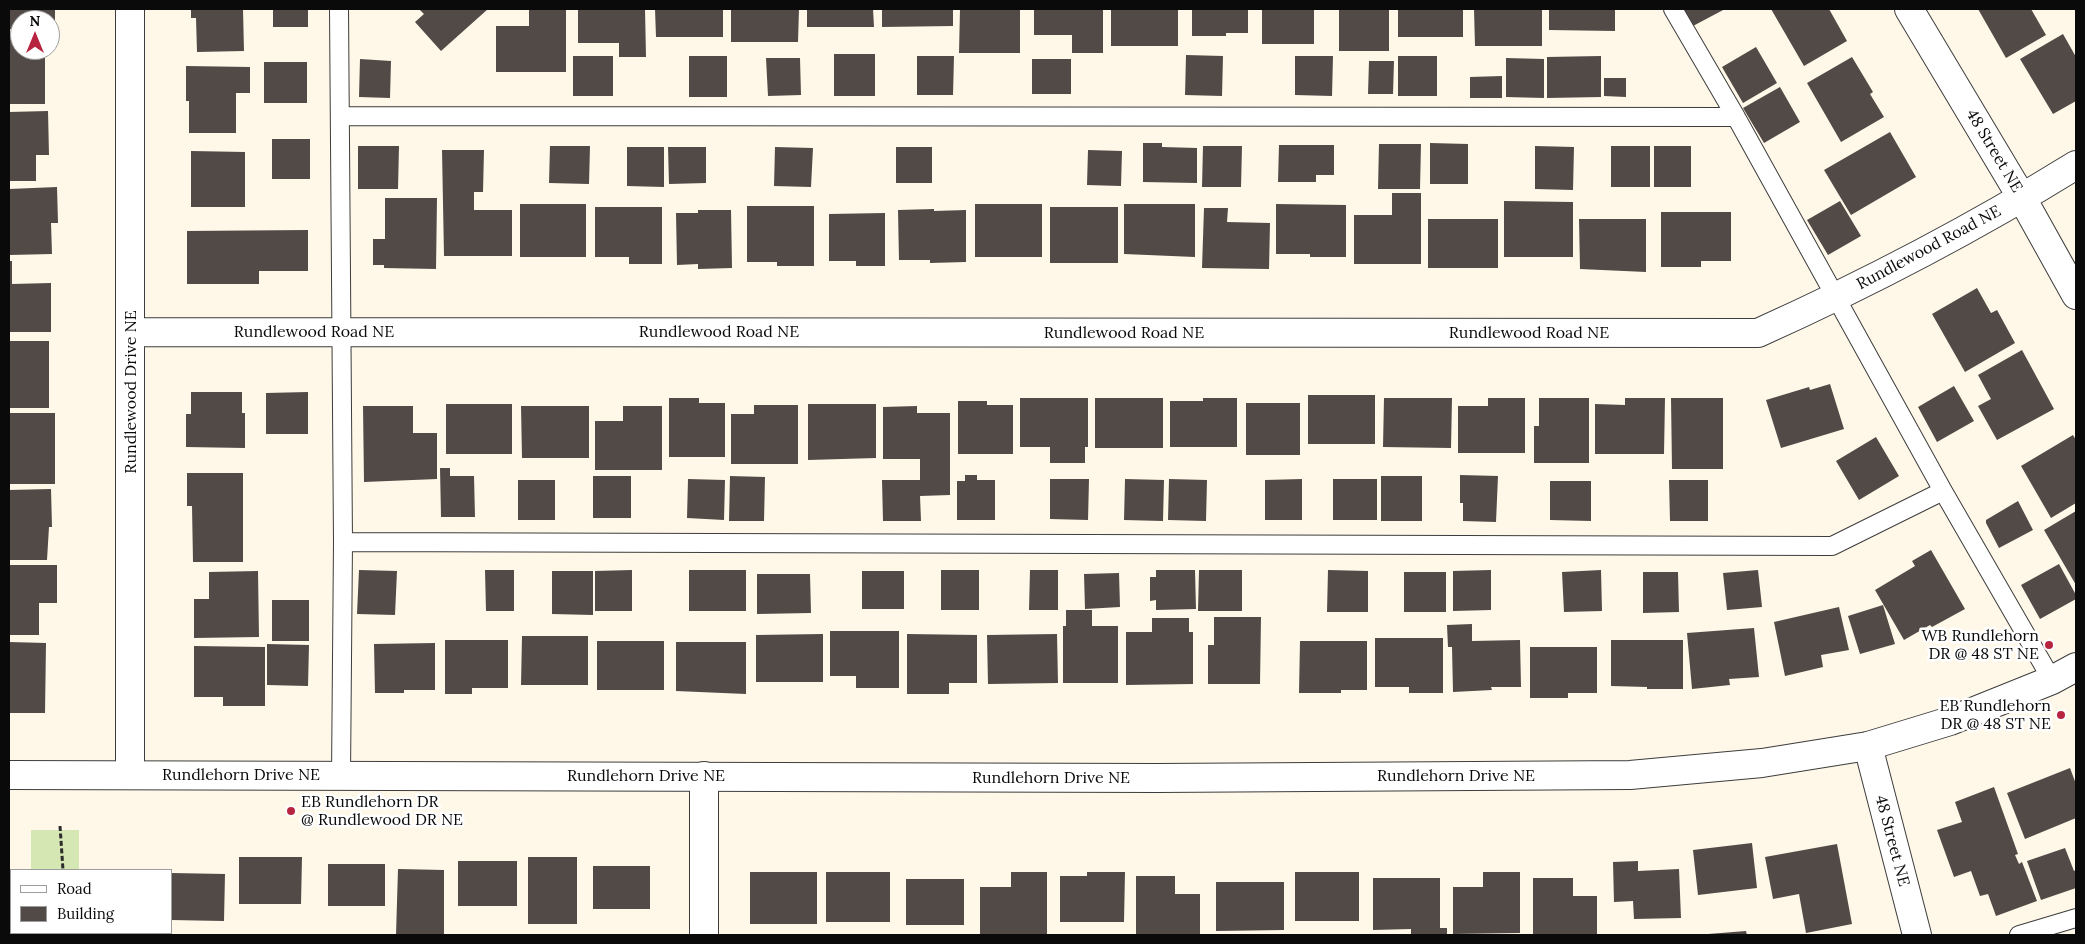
<!DOCTYPE html>
<html>
<head>
<meta charset="utf-8">
<style>
  body { margin:0 }
  #map { position:relative; width:2085px; height:944px; overflow:hidden; background:#fff7e7; font-family:Lora,serif }
  canvas { display:block }
  .frame { position:absolute; inset:0; border:10px solid #0a0a0a; pointer-events:none }
  .legend { position:absolute; left:10px; top:869px; width:162px; height:65px; box-sizing:border-box; background:#fff; border:1px solid #9d9d9d; margin:0; padding:6px 9px; list-style:none; font-size:15px; color:#0a0a0a }
  .legend li { display:flex; align-items:center; gap:10px; height:25px }
  .legend b { width:25px; border:1px solid #9d9d9d }
  .north { position:absolute; left:10px; top:10px; width:50px; height:50px; box-sizing:border-box; background:#fff; border:1px solid #9d9d9d; border-radius:50%; rotate:0deg; font-size:14px; font-weight:700; line-height:20px; text-align:center; color:#0a0a0a }
  .north::after { content:''; display:block; margin:auto; width:18px; height:22px; background:#b7243f; clip-path:polygon(50% 0,100% 100%,50% 72%,0 100%) }
</style>
</head>
<body>
<div id="map">
<canvas width="2085" height="944"></canvas>
<div class="frame"></div>
<ul class="legend">
<li><b style="height:6px;background:#fff"></b>Road</li>
<li><b style="height:14px;background:#524a47"></b>Building</li>
</ul>
<div class="north">N</div>
</div>
<script>
const ctx = document.querySelector('canvas').getContext('2d');
ctx.lineJoin = 'round';
function fillPath(path, color) { ctx.fillStyle = color; ctx.fill(path, 'evenodd'); }
function trace(path, color, width, dash) { ctx.strokeStyle = color; ctx.lineWidth = width; ctx.lineCap = dash ? 'butt' : 'round'; ctx.setLineDash(dash || []); ctx.stroke(path); }
function drawText(font, color, halo, rows, align = 'center') {
  ctx.font = font + ' Lora,serif'; ctx.lineWidth = 5; ctx.setLineDash([]); ctx.textBaseline = 'middle'; ctx.strokeStyle = halo; ctx.fillStyle = color; for (const [text, x, y, turn = 0] of rows) {
    ctx.save(); ctx.translate(x, y); ctx.rotate((+turn || 0) * Math.PI / 180); ctx.textAlign = isNaN(turn) ? turn : align; if (halo) ctx.strokeText(text, 0, 0); ctx.fillText(text, 0, 0); ctx.restore();
  }
}
const green = new Path2D(`
  M31,830H79V870H31Z`);
const building = new Path2D(`
  M9,9H55V29H50V20H20V29H9Z
  M191,9H243L244,51L197,52L196,18H191Z
  M273,9H308V27H273Z
  M419,9H488L441,51L415,22L424,14Z
  M529,9H566V72H496V26H529Z
  M578,9H645L646,57H619V43H578Z
  M655,9H723V37H656Z
  M731,9H799L798,42H731Z
  M807,9H873L874,27H807Z
  M882,9H953V26L882,27Z
  M960,9L1020,10V53H959Z
  M1034,9H1103V53H1072V35H1034Z
  M1111,9H1178V46H1111Z
  M1192,9H1248V33H1226V36H1192Z
  M1262,9H1314V44H1262Z
  M1339,9H1389V51H1339Z
  M1398,9H1463V37H1398Z
  M1474,9H1542V46H1475Z
  M1549,9H1615V31L1549,30Z
  M1684,9H1725L1693,26Z
  M1771,9H1829L1847,41L1804,66Z
  M1978,9H2031L2046,35L2006,58Z
  M2063,34L2076,57V101L2053,114L2020,59Z
  M20,36V50H45V104H9V37Z
  M1756,47L1777,83L1743,103L1722,67Z
  M834,54H875V96H834Z
  M1186,55L1223,56L1222,96L1185,95Z
  M573,56H613V96H573Z
  M689,56H727V97H689Z
  M917,56H954L953,95H917Z
  M1295,56H1333L1332,96L1295,95Z
  M1398,56H1437V96H1398Z
  M1601,56V97L1547,98V57Z
  M1852,57L1873,92L1870,94L1884,117L1841,142L1807,83Z
  M766,58H800L801,95L768,96Z
  M1506,58L1544,59V98L1506,97Z
  M360,59L391,61L390,98L359,97Z
  M1032,59H1071V94H1032Z
  M1369,61H1394L1393,94H1368Z
  M264,62H307V103H264Z
  M186,66L250,67V93H236V133H189V101H186Z
  M1502,76V98H1470V77Z
  M1604,78H1626V97L1604,96Z
  M1780,87L1800,122L1764,143L1743,108Z
  M48,111L49,155H36V181H9V112Z
  M1890,132L1916,177L1851,215L1824,170Z
  M272,139H310V179H272Z
  M1143,143H1162V147L1197,148V183L1143,182Z
  M1430,143L1468,144V184H1430Z
  M1379,144H1421L1420,189H1378Z
  M1279,145H1334V175H1316V182H1278Z
  M358,146H399L398,189H358Z
  M550,146H590L589,184L549,183Z
  M1203,146H1242L1241,187H1202Z
  M1535,146L1574,147L1573,190L1535,189Z
  M1611,146H1650V187H1611Z
  M1654,146H1691V187H1654Z
  M627,147H664V187L627,186Z
  M668,147H706V183L669,184Z
  M775,147L813,148L811,187L774,186Z
  M896,147H932V183H896Z
  M442,150H484L483,192H474V210H512V256H444Z
  M1088,150L1122,151L1121,186L1087,185Z
  M191,151L245,152V207H191Z
  M57,187L58,223H51L52,254L9,255V189Z
  M1392,193H1421V264H1354V215H1392Z
  M385,198H437L436,269L384,268V265H373V239H385Z
  M1504,201L1573,202V257H1504Z
  M1840,201L1861,236L1828,255L1807,220Z
  M520,204H586V257H520Z
  M975,204H1042V257H975Z
  M1124,204H1195V257L1124,254Z
  M1276,204L1346,205V257H1310V254H1276Z
  M747,206H814V266H777V262H747Z
  M595,207H662V264H629V257H595Z
  M1050,207H1118V263H1050Z
  M1204,208H1228L1227,222L1270,223L1269,269L1202,268Z
  M934,209V211L966,210V262L930,263V260H899L898,210Z
  M698,210H731L732,268L698,269V264L677,265L676,213H698Z
  M1661,212H1731V261H1701V267H1661Z
  M885,213V266H856V261H829V214Z
  M1428,219H1498V268H1428Z
  M1579,219H1646V272L1580,269Z
  M308,230V271H259V284H187V231Z
  M9,261H12V284L51,283V332H9Z
  M1977,288L1991,313L1997,310L2015,343L1965,372L1932,314Z
  M9,341H49V408H9Z
  M2022,350L2054,409L1997,440L1978,406L1991,399L1978,375Z
  M1830,384L1844,429L1781,448L1766,400L1809,387L1810,390Z
  M1954,386L1974,421L1937,442L1918,407Z
  M191,392H242V413H245V448L186,447V414H191Z
  M308,392V434H266V393Z
  M1308,395H1375V444H1308Z
  M669,398H699V403H725V457H669Z
  M1020,398H1088V447H1085V463H1050V447H1020Z
  M1095,398H1163V448H1095Z
  M1203,398H1237V447H1170V401H1203Z
  M1384,398H1452L1451,448L1383,447Z
  M1488,398H1525V453H1458V406H1488Z
  M1539,398H1589V463H1534V426H1539Z
  M1625,398H1665L1664,454H1595V404L1625,405Z
  M1671,398H1723V469H1672Z
  M958,401H987V405H1013V454H958Z
  M1246,403H1300V455H1246Z
  M446,404H512V454H446Z
  M808,404H876V458L808,460Z
  M754,405H798V464H731V414H754Z
  M363,406H413V433H437V479L364,482Z
  M521,406H589V458H522Z
  M623,406H662V470H595V421H623Z
  M917,406V413H950V495L920,496L921,521H883L882,480H920V459H883V407Z
  M9,413H55V484H9Z
  M2073,435L2076,440V503L2051,518L2021,466Z
  M1876,437L1899,476L1859,500L1836,461Z
  M440,468H450V476H474L475,517H441Z
  M187,473H243V562H193L192,506H187Z
  M965,475H977V480H995V520H957V481H965Z
  M1460,475L1498,476L1496,522L1463,521V503H1460Z
  M593,476H631V518H593Z
  M730,476L765,477L764,521H729Z
  M1381,476H1422V521H1381Z
  M688,479L725,480L724,520L687,518Z
  M1050,479H1089L1088,520L1050,519Z
  M1125,479L1164,480L1163,521L1124,520Z
  M1169,479L1207,480L1206,521L1168,520Z
  M1302,479V520H1265V480Z
  M1333,479H1377V520H1333Z
  M518,480H555V520H518Z
  M1669,480H1708V521H1670Z
  M1550,481H1591V521L1550,520Z
  M51,489L52,527H49L47,560H9V490Z
  M2018,501L2033,530L1999,548L1986,523V520Z
  M2076,511V585L2044,530Z
  M1931,550L1965,609L1932,627L1930,625L1904,640L1875,590L1915,566L1912,561Z
  M2059,564L2076,595V599L2040,619L2021,585Z
  M9,565H57V603H39V635H9Z
  M359,570L397,571L395,615L357,614Z
  M485,570H514V611H486Z
  M632,570V611H595V571Z
  M689,570H746V611H689Z
  M941,570H979V610H941Z
  M1030,570H1058V610H1029Z
  M1156,570H1195L1196,609L1156,610V600L1150,601V577H1156Z
  M1199,570H1242V611H1198Z
  M1328,570L1368,571V612H1327Z
  M1491,570V610L1453,611V571Z
  M1601,570L1602,611L1564,612L1562,572Z
  M1758,570L1762,607L1727,610L1723,573Z
  M258,571L259,637L194,638V599H209V572Z
  M552,571H593V615L552,614Z
  M862,571H904V609H862Z
  M1404,572H1446V612H1404Z
  M1643,572H1678L1679,612L1643,613Z
  M1119,573L1120,607L1085,609L1084,574Z
  M757,574H810L811,613L757,614Z
  M272,600H309V641H272Z
  M1883,605L1895,644L1860,654L1848,616Z
  M1839,607L1849,650L1821,655L1823,667L1785,676L1774,622Z
  M1066,610H1092V626H1118V683H1063V626H1066Z
  M1214,617H1261L1260,684H1208V645H1214Z
  M1152,618H1189V632H1193V684L1126,685V632H1152Z
  M1472,624V641L1520,640L1521,687H1491L1492,690L1453,692L1452,647H1448L1447,625Z
  M1754,628L1759,677L1729,679L1730,685L1692,689L1687,633Z
  M830,631H899V688H856V676H830Z
  M823,634V682H756V635Z
  M907,634L977,635V683H949V694H907Z
  M1057,634L1058,683L988,684L987,635Z
  M522,636H588V685H521Z
  M1375,638H1443V693H1409V687H1375Z
  M445,640H508V688H472V694H445Z
  M1611,640H1683V689H1647V687L1611,686Z
  M597,641H664V690H597Z
  M1300,641H1367V690H1341V693H1299Z
  M9,642L46,643L45,713H9Z
  M676,642H746V694L676,691Z
  M435,643V690H404V693H375L374,644Z
  M267,644L309,645L308,686L267,685Z
  M194,646L265,647V706H223V697H194Z
  M1530,647H1597V693H1568V698H1530Z
  M2070,768L2076,784V818L2025,839L2007,793Z
  M1994,787L2018,854L2015,855L2019,864L2022,862L2037,901L1996,916L1988,894L1980,896L1971,871L1954,877L1937,830L1962,822L1955,802Z
  M1752,843L1757,888L1698,895L1693,850Z
  M1837,844L1852,924L1806,933L1799,894L1773,899L1765,857Z
  M2065,848L2074,871L2076,870V888L2041,900L2027,861Z
  M239,857H302L301,904H239Z
  M528,857H577V924H528Z
  M458,861H517V906H458Z
  M1638,861V871L1679,869L1681,918L1634,919L1633,901L1614,902L1613,862Z
  M328,864H385V906H328Z
  M593,866H650V909H593Z
  M398,869L444,870V935H396Z
  M750,872H817V924H750Z
  M826,872H890V922H826Z
  M1011,872H1047V935L980,934V887H1011Z
  M1087,872H1125L1124,922H1060V876H1087Z
  M1295,872H1359V921H1295Z
  M1483,872H1520V933L1453,934V887H1483Z
  M9,873H11V933H13V935H9Z
  M171,873L225,874L224,921L171,920Z
  M1136,876H1175V894H1200V935H1136Z
  M1373,878H1440V928H1447V935H1411V929L1373,930Z
  M1533,878H1573V896H1597V935H1533Z
  M906,879H964V925H906Z
  M1216,882H1284V930L1216,931Z
  M1746,931L1747,935H1708V934Z`);
const path = new Path2D(`
  M60,826L63,870
  M66,933V935`);
const service = new Path2D(`
  M339,9L343,542L341,776
  M1673,9L1736,117L1943,491L2052,680
  M340,116L1736,117
  M343,542L1832,546L1943,491
  M2019,935L2076,918`);
const minor = new Path2D(`
  M1909,9L2022,198L2076,295
  M131,332L1758,333C1867,284 1974,228 2076,165
  M1868,746L1917,935
  M130,775V9
  M704,935V776`);
const tertiary = new Path2D(`
  M9,775L1157,778L1630,775L1762,763L1868,746L1950,721L2052,680L2076,667`);
const markers = [
  [2049,645,5,"#b7243f"],
  [2061,715,5,"#b7243f"],
  [291,811,5,"#b7243f"]
];
const streetNames = [
  ["48 Street NE",1994,151,59],
  ["Rundlewood Road NE",1929,248,-28],
  ["Rundlewood Road NE",314,332],
  ["Rundlewood Road NE",719,332],
  ["Rundlewood Road NE",1124,333],
  ["Rundlewood Road NE",1529,333],
  ["Rundlewood Drive NE",131,392,-90],
  ["Rundlehorn Drive NE",241,775],
  ["Rundlehorn Drive NE",646,776],
  ["Rundlehorn Drive NE",1456,776],
  ["Rundlehorn Drive NE",1051,778],
  ["48 Street NE",1892,841,75]
];
const poiNames = [
  ["WB Rundlehorn",2039,636],
  ["DR @ 48 ST NE",2039,654],
  ["EB Rundlehorn",2051,706],
  ["DR @ 48 ST NE",2051,724],
  ["EB Rundlehorn DR",301,802,"left"],
  ["@ Rundlewood DR NE",301,820,"left"]
];
fillPath(green, '#d5e7b2');
fillPath(building, '#524a47');
trace(service, '#3d3d3d', 20);
trace(minor, '#3d3d3d', 30);
trace(tertiary, '#3d3d3d', 30);
trace(path, '#2c2c2c', 3, [5, 2.5]);
trace(service, '#fff', 18);
trace(minor, '#fff', 28);
trace(tertiary, '#fff', 28);
for (const [x, y, r, color] of markers) { const dot = new Path2D(); dot.arc(x, y, r, 0, 2 * Math.PI); ctx.fillStyle = color; ctx.fill(dot); trace(dot, '#fff', 2); }
drawText('16px', '#0a0a0a', '#fff', streetNames);
drawText('16px', '#0a0a0a', '#fff', poiNames, 'right');
</script>
</body>
</html>
